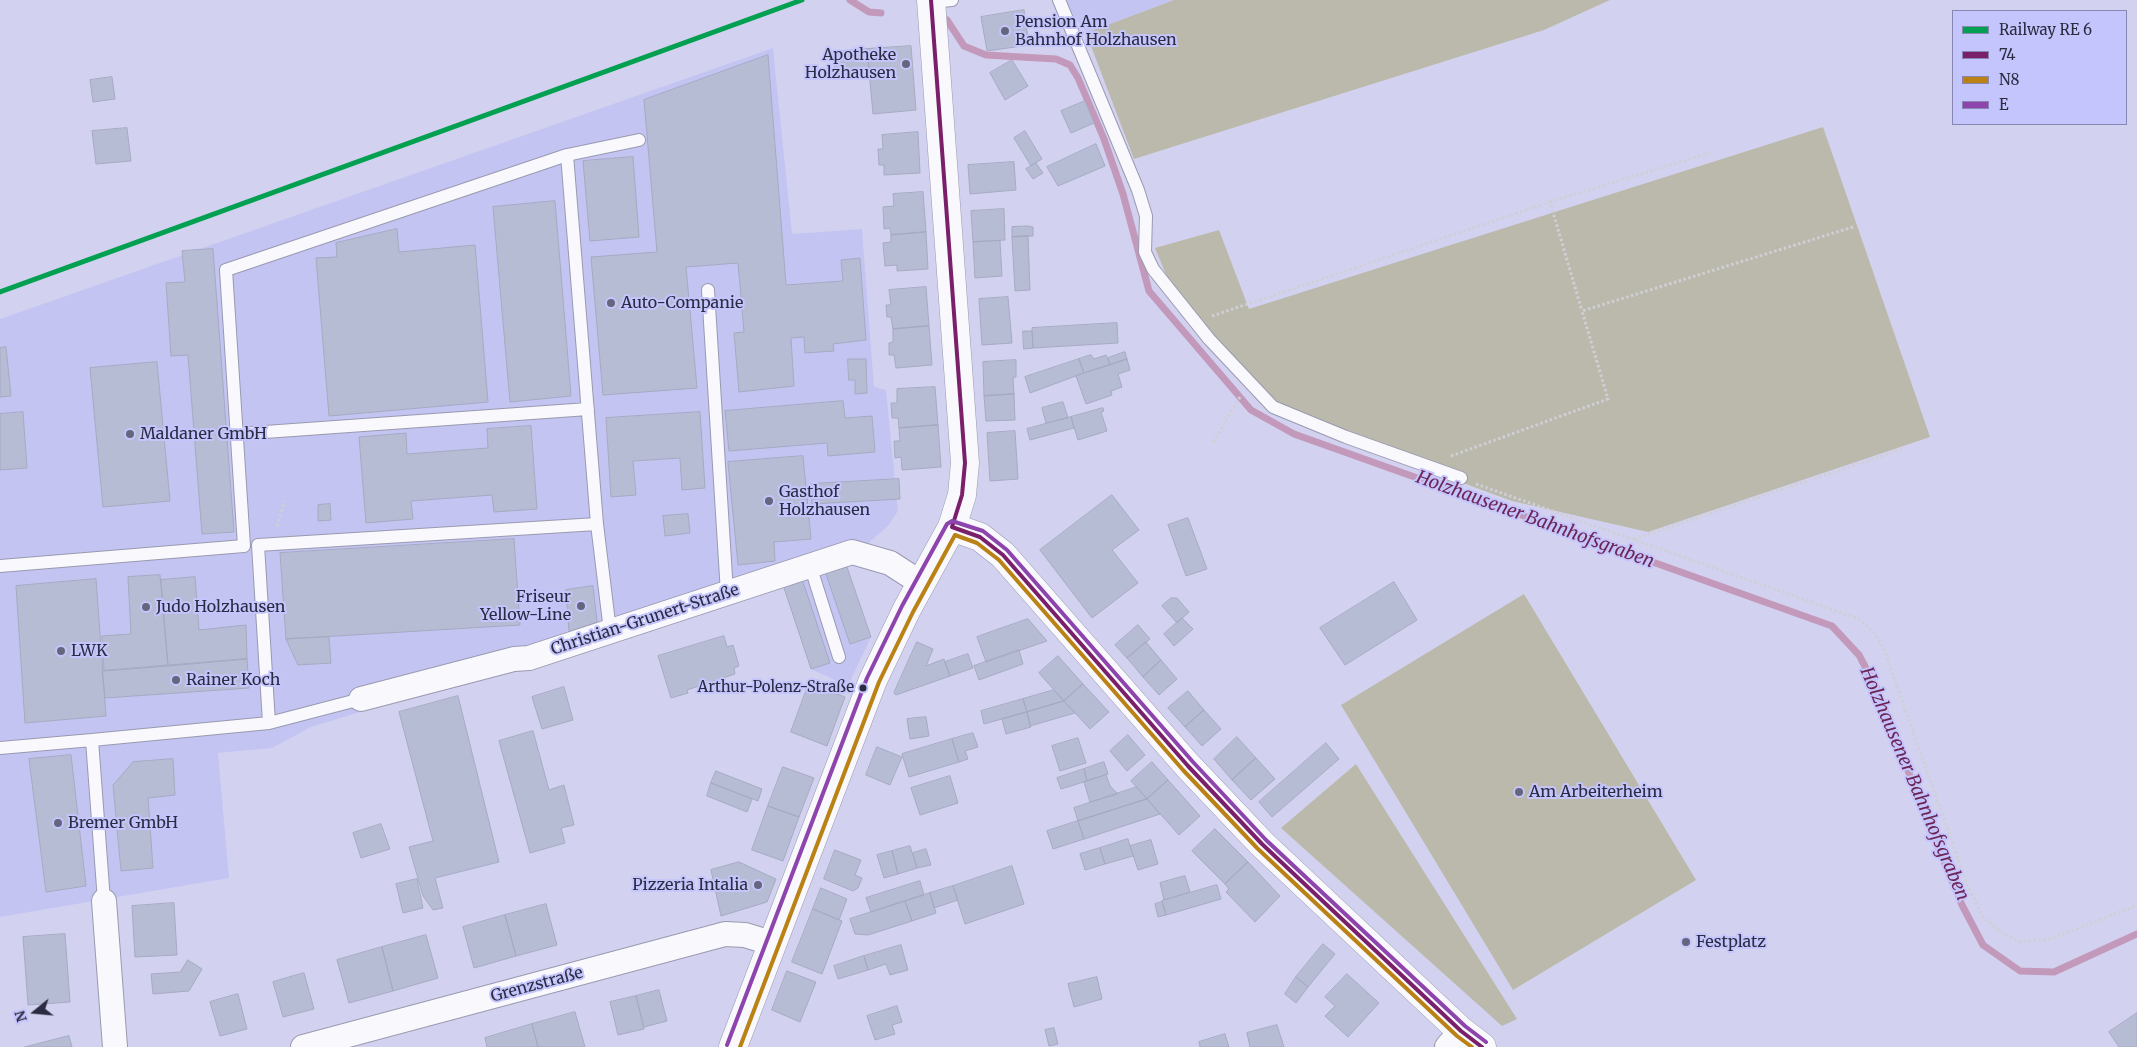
<!DOCTYPE html>
<html>
<head>
<meta charset="utf-8">
<style>
  body { margin:0 }
  #map { position:relative; width:2137px; height:1047px; overflow:hidden; background:#d2d2f0; font-family:Merriweather,serif }
  canvas { display:block }
  .legend { position:absolute; left:1952px; top:10px; width:175px; height:115px; box-sizing:border-box; background:#c5c5fd; border:1px solid #8787b2; margin:0; padding:6px 9px; list-style:none; font-size:15px; color:#2b2b41 }
  .legend li { display:flex; align-items:center; gap:10px; height:25px }
  .legend b { width:25px; border:1px solid #8787b2 }
  .north { position:absolute; left:10px; top:987px; width:50px; height:50px; -webkit-text-stroke:4px #c5c5fd; paint-order:stroke; rotate:253deg; font-size:14px; font-weight:700; line-height:20px; text-align:center; color:#2b2b41 }
  .north::after { content:''; display:block; margin:auto; width:18px; height:22px; background:#2b2b41; clip-path:polygon(50% 0,100% 100%,50% 72%,0 100%) }
</style>
</head>
<body>
<div id="map">
<canvas width="2137" height="1047"></canvas>
<ul class="legend">
<li><b style="height:6px;background:#02a050"></b>Railway RE 6</li>
<li><b style="height:6px;background:#7a206a"></b>74</li>
<li><b style="height:6px;background:#ba8114"></b>N8</li>
<li><b style="height:6px;background:#8e44ad"></b>E</li>
</ul>
<div class="north">N</div>
</div>
<script>
const ctx = document.querySelector('canvas').getContext('2d');
ctx.lineJoin = 'round';
function fillPath(path, color) { ctx.fillStyle = color; ctx.fill(path, 'evenodd'); }
function trace(path, color, width, dash) { ctx.strokeStyle = color; ctx.lineWidth = width; ctx.lineCap = dash ? 'butt' : 'round'; ctx.setLineDash(dash || []); ctx.stroke(path); }
function drawText(font, color, halo, rows, align = 'center') {
  ctx.font = font + ' Merriweather,serif'; ctx.lineWidth = 4; ctx.setLineDash([]); ctx.textBaseline = 'middle'; ctx.strokeStyle = halo; ctx.fillStyle = color; for (const [text, x, y, turn = 0] of rows) {
    ctx.save(); ctx.translate(x, y); ctx.rotate((+turn || 0) * Math.PI / 180); ctx.textAlign = isNaN(turn) ? turn : align; if (halo) ctx.strokeText(text, 0, 0); ctx.fillText(text, 0, 0); ctx.restore();
  }
}
const built = new Path2D(`
  M1063,0H1174L1086,33Z
  M773,48L792,234L862,229L874,387L886,390L898,511L888,526L851,558L621,633L311,727L272,748L218,753L229,878L0,917V319Z
  M846,564L871,637L848,686L811,669L783,585Z`);
const green = new Path2D(`
  M1174,0H1610L1544,30L1134,159L1086,33Z
  M1823,127L1930,437L1648,532L1512,501L1273,413L1169,282L1155,248L1219,230L1249,309Z
  M1524,594L1696,880L1513,990L1341,705Z
  M1356,764L1517,1019L1502,1026L1281,828Z`);
const stream = new Path2D(`
  M850,0L869,12L881,13
  M947,20L964,46L986,55L1056,59L1070,65L1078,78L1104,139L1123,194L1149,291L1251,410L1294,434L1832,626L1859,655L1876,687L1930,828L1962,905L1983,945L2020,971L2054,972L2137,934`);
const building = new Path2D(`
  M1024,10L1029,45L987,51L981,17Z
  M911,46L916,110L873,114L867,49Z
  M867,49L870,74L835,77L833,52Z
  M768,55L786,285L843,281L841,260L860,258L866,340L833,344L834,351L805,353L804,337L791,338L794,386L739,392L734,333L744,332L738,263L686,267L697,388L603,395L591,257L657,252L644,100Z
  M1012,60L1028,86L1005,100L990,73Z
  M112,77L115,99L93,102L90,80Z
  M1085,101L1094,123L1071,133L1061,111Z
  M127,128L131,161L96,164L92,131Z
  M1025,131L1042,159L1031,166L1014,138Z
  M918,132L920,173L884,175V165H879L878,149H883L882,135Z
  M1096,144L1105,166L1058,186L1047,167Z
  M633,157L639,237L590,241L583,161Z
  M1014,162L1016,190L970,194L968,165Z
  M1036,163L1043,173L1033,179L1026,169Z
  M923,192L926,232L891,235L890,228L884,229L883,207L894,206L893,194Z
  M555,201L571,396L510,402L493,207Z
  M1004,209L1005,240L973,242L971,211Z
  M1028,226L1033,227V236L1012,237V227Z
  M397,229L399,252L475,245L488,402L329,416L316,258L337,257L336,243Z
  M926,232L928,269L897,271V265L885,266L883,243L891,242V235Z
  M1028,236L1030,290L1015,291L1012,237Z
  M1000,241L1002,276L975,278L973,242Z
  M213,249L234,532L202,534L188,355L171,356L166,283L185,282L182,251Z
  M926,287L929,326L893,329L891,317H887L886,305H891L889,290Z
  M1008,297L1012,343L982,345L979,299Z
  M1117,323L1118,343L1033,348L1032,328Z
  M929,326L932,365L896,368L894,355H889V343L893,342V329Z
  M1023,331H1032L1033,348L1024,349Z
  M6,347L11,396L0,397V348Z
  M1125,352L1127,359L1110,365L1108,358Z
  M1091,355L1094,359L1106,355L1110,365L1084,373L1079,359Z
  M848,359H866L867,393L855,394V380H849Z
  M1079,359L1084,373L1030,393L1025,377Z
  M1127,359L1130,370L1118,374L1122,387L1111,391L1112,395L1086,404L1076,376Z
  M1016,360V377H1013L1014,394L984,396L983,362Z
  M157,362L170,501L103,507L90,368Z
  M935,387L938,425L899,428L898,418H892L891,403H897V389Z
  M1014,394L1015,420L986,421L984,396Z
  M843,401L845,418L872,416L875,452L828,456L827,443L729,451L725,411Z
  M1063,402L1068,418L1046,423L1042,408Z
  M1103,408L1104,411L1101,412L1107,431L1078,440L1071,417Z
  M23,412L27,468L0,470V414Z
  M700,412L705,488L682,490L680,458L633,461L636,495L611,497L606,418Z
  M1071,417L1074,428L1030,440L1027,429Z
  M938,425L941,467L902,470L901,457L895,458L894,441H900L899,428Z
  M531,426L537,509L494,512L492,495L411,501L413,519L366,523L359,437L406,433L407,454L488,448L487,429Z
  M1015,431L1018,479L990,481L987,433Z
  M803,456L811,539L774,542L775,561L738,565L728,462Z
  M899,479L900,499L812,504L811,484Z
  M1112,495L1139,530L1112,550L1138,583L1092,618L1040,550Z
  M330,504L331,520L318,521V505Z
  M688,514L690,533L665,536L663,516Z
  M1188,518L1207,569L1186,576L1168,525Z
  M514,539L520,625L286,639L280,553Z
  M846,564L871,637L850,644L825,571Z
  M160,575L168,666L104,671L102,636L131,634L128,577Z
  M195,577L199,630L246,625L247,659L168,666L161,580Z
  M96,579L106,716L25,723L16,586Z
  M802,579L830,663L811,669L783,585Z
  M1394,582L1417,620L1345,665L1320,628Z
  M593,586L597,622L569,632L566,590Z
  M1171,598H1177L1189,612L1177,623L1162,606Z
  M1182,618L1193,629L1174,646L1164,634Z
  M1028,619L1047,641L986,662L977,637Z
  M1138,625L1150,639L1127,658L1115,645Z
  M724,636L727,647L733,645L739,666L734,668L735,674L687,690L688,693L671,698L658,656Z
  M329,637L331,663L298,665L286,639Z
  M917,642L933,649L926,666L944,659L950,676L896,695L894,693Z
  M1146,642L1161,660L1143,677L1127,658Z
  M1019,650L1023,664L979,680L974,666Z
  M968,654L973,668L950,676L945,662Z
  M1058,656L1083,684L1064,701L1039,673Z
  M247,659L249,688L105,698L102,671Z
  M1161,660L1177,679L1159,695L1143,677Z
  M809,683L845,697L827,746L791,732Z
  M1083,684L1109,712L1090,729L1064,701Z
  M564,687L573,720L542,729L532,697Z
  M1054,690L1064,701L1027,712L1023,699Z
  M1188,691L1204,710L1185,727L1168,708Z
  M458,696L499,862L435,878L443,908L433,910L423,896L409,847L433,841L399,712Z
  M1023,699L1027,712L984,724L981,711Z
  M1064,701L1075,713L1030,726L1027,712Z
  M1204,710L1221,729L1202,746L1185,727Z
  M1027,712L1031,727L1006,734L1002,719Z
  M926,717L929,736L910,739L907,719Z
  M533,731L549,790L564,785L574,825L561,828L565,843L530,853L499,741Z
  M973,733L978,747L965,751L968,759L959,762L952,739Z
  M1128,735L1145,755L1127,771L1110,751Z
  M1237,737L1256,758L1232,780L1214,759Z
  M1078,738L1086,763L1060,771L1052,746Z
  M952,739L959,762L909,777L902,754Z
  M1326,743L1339,759L1272,817L1259,802Z
  M877,747L902,757L890,785L866,775Z
  M71,755L86,886L46,892L29,759Z
  M1256,758L1275,779L1251,800L1232,780Z
  M173,759L175,795L148,798L153,868L121,871L113,785L133,762Z
  M1104,762L1108,774L1087,781L1084,769Z
  M1152,762L1168,780L1147,799L1131,781Z
  M783,767L814,778L799,817L768,806Z
  M1084,769L1087,781L1061,789L1057,778Z
  M716,771L762,789L758,801L711,783Z
  M1106,775L1110,786L1118,794L1090,802L1084,782Z
  M950,776L958,803L920,815L911,788Z
  M1168,780L1200,816L1179,835L1147,799Z
  M711,783L752,799L747,812L707,796Z
  M1137,787L1147,799L1078,821L1074,808Z
  M1147,799L1160,814L1084,839L1078,821Z
  M768,806L799,817L783,861L752,850Z
  M1078,821L1084,839L1053,849L1047,831Z
  M381,824L390,849L361,858L353,833Z
  M1215,829L1248,862L1225,884L1192,851Z
  M1128,839L1133,856L1105,864L1100,848Z
  M1151,840L1158,864L1138,870L1130,846Z
  M910,846L917,868L898,874L892,851Z
  M1100,848L1105,864L1085,870L1080,854Z
  M926,849L931,865L917,868L913,853Z
  M835,850L861,860L855,875L862,878L858,888L853,891L824,879Z
  M892,851L898,874L884,878L877,855Z
  M739,862L776,879L767,902L721,916L711,870Z
  M1248,862L1280,896L1255,922L1226,892L1229,889L1225,884Z
  M1012,866L1024,904L965,924L953,886Z
  M1185,876L1190,892L1164,900L1160,883Z
  M417,879L423,908L403,913L396,884Z
  M920,881L924,895L871,912L866,898Z
  M1217,885L1221,899L1166,915L1162,901Z
  M953,886L958,900L934,908L930,893Z
  M821,888L847,899L839,920L813,909Z
  M930,893L936,913L912,921L905,901Z
  M905,901L912,921L868,935L855,934L850,919Z
  M1162,902L1166,915L1158,917L1155,904Z
  M174,903L177,955L135,957L132,906Z
  M546,904L557,945L516,956L505,915Z
  M813,909L842,921L822,974L792,962Z
  M505,915L516,956L474,968L463,927Z
  M65,934L70,1002L28,1005L23,937Z
  M426,935L438,978L393,991L382,947Z
  M1323,944L1335,954L1308,987L1296,977Z
  M901,945L908,970L890,975L886,964L868,970L864,956Z
  M382,947L393,991L349,1003L337,960Z
  M864,956L868,970L838,979L834,966Z
  M188,960L202,969L189,991L153,994L151,974L180,972Z
  M787,971L816,982L800,1022L772,1010Z
  M304,973L314,1009L283,1017L273,982Z
  M1347,974L1379,1003L1348,1037L1325,1016L1335,1006L1325,997Z
  M1097,977L1102,999L1074,1007L1068,984Z
  M1296,977L1308,987L1296,1003L1285,994Z
  M659,990L667,1021L644,1027L636,996Z
  M238,994L247,1029L220,1036L210,1002Z
  M636,996L644,1029L618,1035L610,1002Z
  M897,1006L902,1022L892,1025L895,1034L875,1040L867,1016Z
  M575,1012L585,1047H538L532,1024Z
  M2137,1013V1047H2119L2109,1032Z
  M532,1024L538,1047H487L485,1038Z
  M1277,1025L1284,1047H1250L1247,1033Z
  M1054,1028L1058,1044L1049,1046L1045,1030Z
  M1225,1034L1229,1047H1200L1199,1042Z
  M69,1036L72,1047H25Z`);
const path = new Path2D(`
  M1550,202L1709,153
  M1212,316L1550,202L1582,311
  M1213,442L1240,397
  M1451,456L1608,399L1582,311L1853,227
  M1476,484L1859,619L1873,631L1883,647L1968,887L1983,917L1999,931L2019,942L2051,939L2137,905
  M277,526L285,501
  M1634,539L1903,449`);
const service = new Path2D(`
  M1059,0L1138,190L1146,216L1145,252L1153,269L1209,339L1273,407L1346,437L1461,478
  M931,2L952,0
  M567,155L639,140
  M708,290L727,593
  M237,434L588,409
  M810,565L839,657
  M0,566L244,546L226,270L567,155L597,524
  M269,723L361,699
  M0,748L92,740
  M104,901L92,740L269,723L258,545L597,524L610,631`);
const minor = new Path2D(`
  M361,699L514,659L529,658L852,552L890,563L921,583
  M104,901L115,1047
  M303,1047L725,934L745,935L771,943
  M1447,1047L1461,1031`);
const tertiary = new Path2D(`
  M952,527L980,537L1003,555L1188,766L1262,844L1461,1031L1482,1047`);
const secondary = new Path2D(`
  M733,1047L873,680L907,609L952,527L962,495L965,463L931,0`);
const bus1 = new Path2D(`
  M931,0L965,463L962,495L952,527
  M952,527L980,537L1003,555L1188,766L1262,844L1461,1031L1482,1047`);
const bus2 = new Path2D(`
  M740,1047L879,682L913,612L955,535L977,543L999,560L1183,770L1257,848L1457,1036L1472,1047`);
const bus3 = new Path2D(`
  M727,1045L867,678L902,606L947,524L952,521L983,531L1007,550L1193,762L1266,840L1465,1026L1486,1042`);
const rail1 = new Path2D(`
  M0,292L802,0`);
const markers = [
  [1005,31,5,"#65657e"],
  [906,64,5,"#65657e"],
  [611,303,5,"#65657e"],
  [130,434,5,"#65657e"],
  [769,501,5,"#65657e"],
  [581,606,5,"#65657e"],
  [146,607,5,"#65657e"],
  [61,651,5,"#65657e"],
  [176,680,5,"#65657e"],
  [863,688,4.5,"#2b2b41"],
  [1519,792,5,"#65657e"],
  [58,823,5,"#65657e"],
  [758,885,5,"#65657e"],
  [1686,942,5,"#65657e"]
];
const busNames = [
  ["Arthur-Polenz-Straße",854,688]
];
const poiNames = [
  ["Pension Am",1015,22],
  ["Bahnhof Holzhausen",1015,40],
  ["Apotheke",896,55,"right"],
  ["Holzhausen",896,73,"right"],
  ["Auto-Companie",621,303],
  ["Maldaner GmbH",140,434],
  ["Gasthof",779,492],
  ["Holzhausen",779,510],
  ["Friseur",571,597,"right"],
  ["Yellow-Line",571,615,"right"],
  ["Judo Holzhausen",156,607],
  ["LWK",71,651],
  ["Rainer Koch",186,680],
  ["Am Arbeiterheim",1529,792],
  ["Bremer GmbH",68,823],
  ["Pizzeria Intalia",748,885,"right"],
  ["Festplatz",1696,942]
];
const streetNames = [
  ["Christian-Grunert-Straße",645,620,-18],
  ["Grenzstraße",537,985,-15]
];
const waterNames = [
  ["Holzhausener Bahnhofsgraben",1535,520,20],
  ["Holzhausener Bahnhofsgraben",1914,784,67]
];
fillPath(built, '#c4c4f3');
fillPath(green, '#bbb9ab');
trace(stream, '#c399bb', 7);
fillPath(building, '#b7bcd5');
trace(building, '#a6aac1', 1);
trace(service, '#9999b0', 14);
trace(minor, '#9999b0', 26);
trace(tertiary, '#9999b0', 29);
trace(secondary, '#9999b0', 29);
trace(path, '#cfcfd7', 3, [2.5, 2.5]);
trace(service, '#f8f8fd', 12);
trace(minor, '#f8f8fd', 24);
trace(tertiary, '#f8f8fd', 28);
trace(secondary, '#f8f8fd', 28);
trace(bus1, '#7a206a', 4);
trace(bus2, '#ba8114', 4);
trace(bus3, '#8e44ad', 4);
trace(rail1, '#02a050', 5);
for (const [x, y, r, color] of markers) { const dot = new Path2D(); dot.arc(x, y, r, 0, 2 * Math.PI); ctx.fillStyle = color; ctx.fill(dot); trace(dot, '#c5c5fd', 2); }
drawText('15px', '#2b2b41', '#c5c5fd', busNames, 'right');
drawText('16px', '#2b2b41', '#c5c5fd', poiNames, 'left');
drawText('16px', '#2b2b41', '#c5c5fd', streetNames);
drawText('italic 18px', '#6d2553', '#c5c5fd', waterNames);
</script>
</body>
</html>
